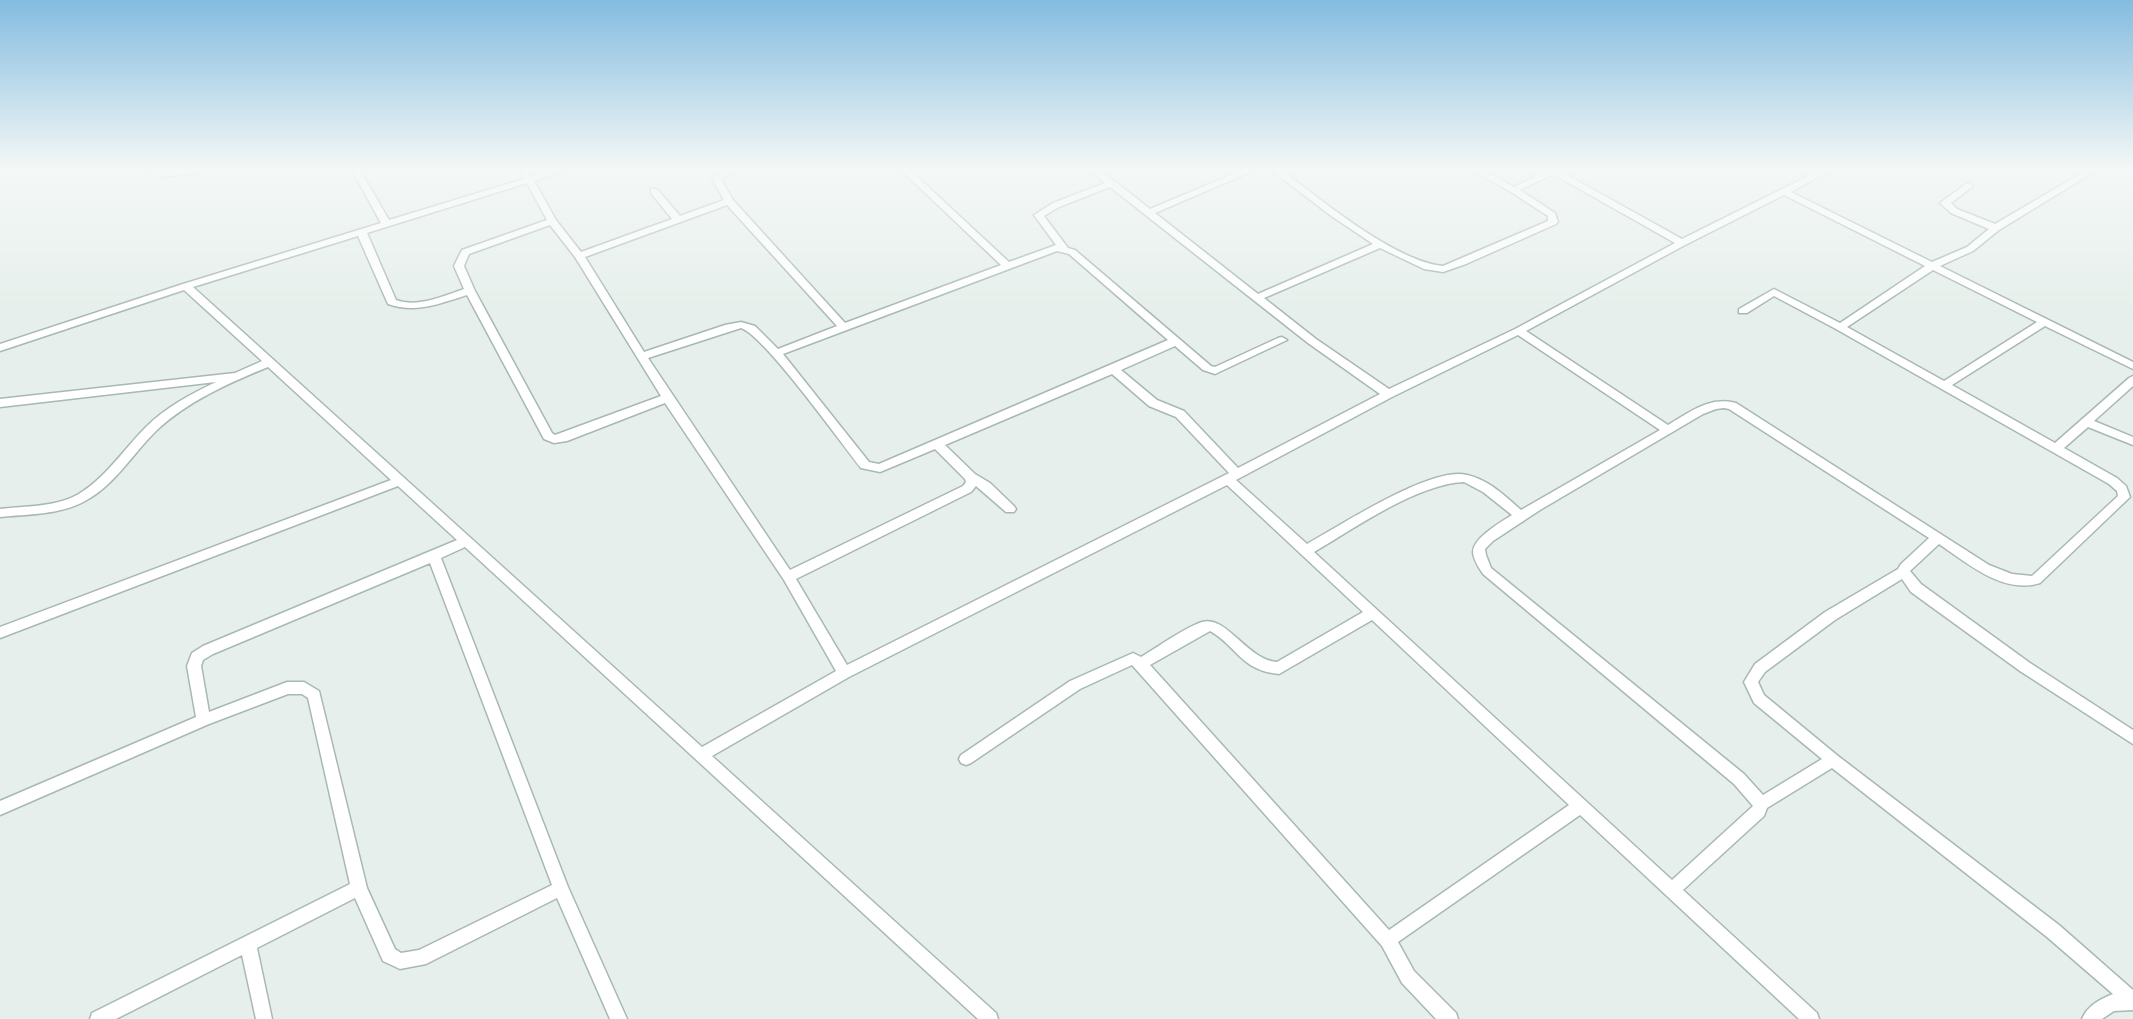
<!DOCTYPE html>
<html>
<head>
<meta charset="utf-8">
<style>
  body { margin:0 }
  canvas { display:block; background:#e6efeb }
</style>
</head>
<body>
<canvas width="2133" height="1019"></canvas>
<script>
const ctx = document.querySelector('canvas').getContext('2d');
ctx.lineJoin = 'round';
function trace(path, color, width, dash) { ctx.strokeStyle = color; ctx.lineWidth = width; ctx.lineCap = dash ? 'butt' : 'round'; ctx.setLineDash(dash || []); ctx.stroke(path); }
function fillPath(path, color) { ctx.fillStyle = color; ctx.fill(path, 'evenodd'); }
const minor = new Path2D(`
  M144,170H201L197,173L160,177Z
  M352,170H360L389,220L524,179L520,170H528L532,176L551,170H565L534,181L556,220L581,252L672,219L651,193V189H657L680,216L724,200L712,178L727,170H739L721,179L733,200L845,323L1001,265L901,170H910L1009,262L1056,245L1034,215L1053,203L1105,183L1090,170H1100L1150,209L1243,170H1255L1155,213L1258,294L1373,244L1330,215L1271,170H1281C1322,200 1394,261 1443,266L1548,221V216L1511,192L1472,170H1483L1514,187L1548,170H1558L1682,239L1820,170H1831L1791,192L1932,262L1967,247L1989,229L1951,213L1940,203L1966,184L1969,183L1973,186L1951,203L1957,209L1995,224L2087,170H2097L1999,230L1973,251L1940,266L2133,362V369L2045,326L1952,385L2055,443L2129,378L2133,376V386L2094,421L2133,437V445L2088,427L2064,448L2117,478L2126,486L2130,497L2040,583C2004,595 1967,563 1939,544L1910,571L1921,584L2030,663L2133,730V744L2020,671L1911,592L1902,579L1835,620L1765,672L1758,682L1764,695L1838,756L2059,925L2133,990V1010L2114,1011L2102,1019H2082C2087,1006 2100,999 2113,994L2047,937L1832,768L1767,808L1764,816L1683,890L1817,1013L1819,1019H1799L1580,815L1398,942L1414,971L1456,1013L1458,1019H1436L1402,983L1382,946L1132,665L1080,689L971,763L966,765L961,763L959,759L961,755L1070,681L1133,653L1141,657C1158,647 1184,628 1202,622C1227,615 1247,660 1277,662L1363,612L1227,485L849,677L712,756L996,1013L998,1019H978L465,547L441,558L568,887L627,1019H610L557,898L426,964L400,969L383,961L355,898L257,948L272,1019H256L242,955L116,1019H90L92,1013L350,884L308,698L302,694H288L209,724L0,815V801L196,717L187,666L192,653L203,646L457,540L398,486L0,638V627L391,480L268,367C229,383 188,401 157,430C133,453 115,485 85,501C60,515 28,514 0,517V509C25,506 55,507 77,495C105,479 124,449 146,427C166,407 191,394 216,382L0,407V399L235,373L262,361L184,290L0,351V344L183,284L381,223ZM1553,174L1675,243L1515,329L1389,389L1316,339L1264,298L1380,248L1424,269L1443,272L1466,264L1556,224L1558,222L1555,213L1520,190ZM527,183L547,220L462,250L454,266L464,289C443,296 418,308 396,300L367,233ZM1110,187L1308,343L1380,394L1238,468L1184,411L1157,400L1121,370L1175,346L1203,370L1215,374L1287,340L1282,337L1278,338L1215,367L1211,366L1075,250L1068,248L1044,216L1059,207ZM1784,195L1925,266L1840,323L1774,289L1739,309V313H1747L1774,296L1836,329L2109,484L2117,491L2118,496L2032,576L2012,574L1989,565L1736,403C1710,396 1690,412 1668,425L1526,331L1685,245ZM727,205L837,326L778,349L755,326L741,322L725,325L644,352L585,257ZM550,225L575,257L661,396L555,435L552,433L475,291L464,266L469,254ZM358,236L388,304C416,314 441,303 467,295L544,439L554,443L567,441L665,403L784,580L836,671L702,747L193,287ZM1057,251L1069,254L1168,340L879,464L869,462L783,354ZM1933,270L2037,322L1944,381L1847,327ZM741,328C764,335 841,443 861,468L880,472L935,449L965,479L966,482L963,486L790,570L648,358ZM1518,335L1660,430L1521,510C1505,496 1489,480 1467,475C1431,466 1340,526 1307,544L1236,480L1392,397ZM1112,374L1149,406L1176,417L1229,473L847,665L796,579L971,492L976,486L1006,512H1014L1016,509L1014,506L990,483L975,474L945,445ZM1724,408L1729,409L1929,538L1901,564L1898,569L1825,612L1755,664L1744,682L1754,703L1822,759L1763,795L1744,774L1491,568L1486,555L1485,549L1493,541L1540,510L1703,414L1716,409ZM1464,482L1483,492L1512,515C1501,522 1473,538 1473,552C1473,559 1479,568 1483,574L1734,784L1753,806L1672,880L1314,552C1355,528 1417,484 1464,482ZM430,563L552,885L419,950L401,953L395,949L367,888L319,691L304,682H287L209,712L201,666L203,660L213,654ZM1372,620L1569,805L1389,930L1150,665L1210,631C1238,647 1240,670 1279,674Z`);
trace(minor, '#a8b8b2', 3);
fillPath(minor, '#fff');
const sky = ctx.createLinearGradient(0, 0, 0, 313);
sky.addColorStop(0, '#84bce0');
sky.addColorStop(0.54, '#f4f8f6');
sky.addColorStop(1, '#f4f8f600');
ctx.fillStyle = sky;
ctx.fillRect(0, 0, 2133, 313);
</script>
</body>
</html>
